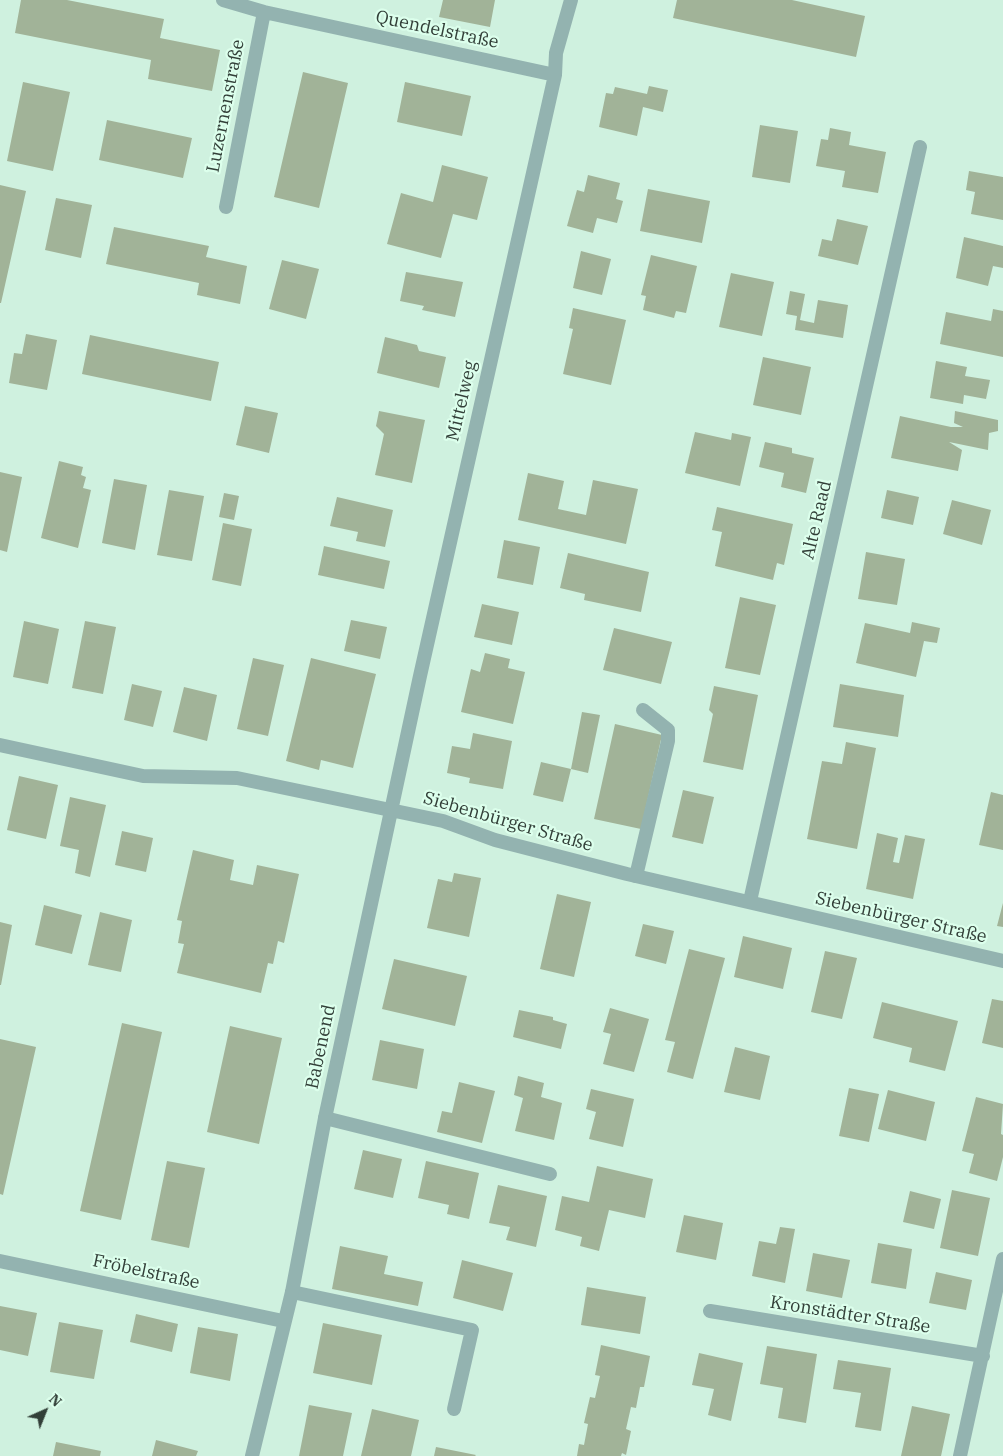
<!DOCTYPE html>
<html>
<head>
<meta charset="utf-8">
<style>
  body { margin:0 }
  #map { position:relative; width:1003px; height:1456px; overflow:hidden; background:#cff1df; font-family:"IBM Plex Serif",serif }
  canvas { display:block }
  .north { position:absolute; left:20px; top:1386px; width:50px; height:50px; -webkit-text-stroke:4px #dcffec; paint-order:stroke; rotate:44deg; font-size:14px; font-weight:700; line-height:20px; text-align:center; color:#323f38 }
  .north::after { content:''; display:block; margin:auto; width:18px; height:22px; background:#323f38; clip-path:polygon(50% 0,100% 100%,50% 72%,0 100%) }
</style>
</head>
<body>
<div id="map">
<canvas width="1003" height="1456"></canvas>
<div class="north">N</div>
</div>
<script>
const ctx = document.querySelector('canvas').getContext('2d');
ctx.lineJoin = 'round';
function fillPath(path, color) { ctx.fillStyle = color; ctx.fill(path, 'evenodd'); }
function trace(path, color, width, dash) { ctx.strokeStyle = color; ctx.lineWidth = width; ctx.lineCap = dash ? 'butt' : 'round'; ctx.setLineDash(dash || []); ctx.stroke(path); }
function drawText(font, color, halo, rows, align = 'center') {
  ctx.font = font + ' "IBM Plex Serif",serif'; ctx.lineWidth = 4.5; ctx.setLineDash([]); ctx.textBaseline = 'middle'; ctx.strokeStyle = halo; ctx.fillStyle = color; for (const [text, x, y, turn = 0] of rows) {
    ctx.save(); ctx.translate(x, y); ctx.rotate((+turn || 0) * Math.PI / 180); ctx.textAlign = isNaN(turn) ? turn : align; if (halo) ctx.strokeText(text, 0, 0); ctx.fillText(text, 0, 0); ctx.restore();
  }
}
const building = new Path2D(`
  M21,0H67L164,19L160,38L220,50L212,91L148,79L151,60L15,33Z
  M443,0H495L490,27L439,17Z
  M677,0H792L865,16L856,57L673,18Z
  M303,72L348,83L319,208L274,197Z
  M23,82L70,92L53,171L7,161Z
  M405,82L471,96L462,136L397,122Z
  M649,86L668,90L663,112L643,107L637,136L599,127L606,93L613,94L615,87L647,94Z
  M107,120L192,138L183,178L99,160Z
  M760,125L798,131L790,183L752,177Z
  M830,128L851,132L849,145L886,152L878,193L842,187L845,171L816,166L821,139L828,140Z
  M442,165L488,177L477,220L453,214L441,258L387,244L401,193L433,202Z
  M969,171L1003,177V220L971,214L975,192L966,190Z
  M588,175L620,183L616,199L623,201L617,223L597,218L593,233L567,226L577,190L584,192Z
  M0,185L26,191L1,303H0Z
  M648,189L710,201L702,243L640,231Z
  M56,198L92,205L81,258L45,250Z
  M837,219L868,226L858,265L818,256L822,239L832,241Z
  M114,227L209,246L206,257L247,266L240,304L197,295L199,283L106,264Z
  M964,237L1003,246V268L993,266L988,286L956,278Z
  M581,251L611,259L602,295L573,288Z
  M651,255L697,266L686,313L676,311L674,318L643,310L646,296L641,295Z
  M282,260L319,269L306,319L269,309Z
  M406,272L463,282L455,317L422,310L424,306L400,301Z
  M731,273L774,282L762,336L719,327Z
  M790,291L805,294L800,320L814,323L818,300L848,305L843,338L795,330L797,316L786,314Z
  M573,308L626,320L611,385L563,374L573,329L569,328Z
  M993,309L1003,311V357L940,344L946,312L991,321Z
  M26,334L57,340L47,390L9,383L14,353L22,354Z
  M90,335L219,362L211,401L82,374Z
  M385,337L417,345L419,351L446,357L439,388L377,373Z
  M763,357L811,367L801,415L753,405Z
  M936,361L967,367L965,376L990,380L986,399L964,395L963,404L930,398Z
  M245,406L278,413L269,453L236,445Z
  M379,411L425,420L412,483L375,475L384,434L376,426Z
  M955,411L998,420V431L989,433L988,450L949,442L962,450L958,471L891,458L900,416L951,427H963L954,423Z
  M695,432L731,440L732,433L751,437L740,486L685,473Z
  M765,442L792,448V453L814,458L806,493L781,487L784,473L759,467Z
  M59,461L83,467L81,475L86,477L83,488L91,490L78,548L41,538Z
  M0,472L22,477L7,552L0,550Z
  M528,473L564,481L558,509L586,515L593,480L638,489L626,544L518,520Z
  M114,479L147,485L135,550L102,543Z
  M169,490L204,496L192,561L157,555Z
  M887,490L919,497L913,525L881,518Z
  M224,493L239,496L234,520L219,517Z
  M337,497L393,510L385,547L356,541L358,532L330,526Z
  M952,500L991,510L982,545L943,534Z
  M717,507L793,524L784,565L777,563L773,580L715,566L722,532L712,530Z
  M223,523L252,529L241,586L212,580Z
  M504,540L540,547L533,585L497,578Z
  M324,546L390,561L384,589L318,575Z
  M866,552L905,559L897,605L858,599Z
  M568,553L649,572L641,612L584,600L585,594L560,588Z
  M740,597L776,605L760,675L725,668Z
  M482,604L519,612L512,645L474,637Z
  M351,620L387,627L380,659L344,651Z
  M24,621L59,629L48,684L13,677Z
  M85,621L116,627L103,694L72,688Z
  M912,622L940,628L937,643L924,641L916,677L856,663L865,623L910,633Z
  M614,628L672,642L661,684L603,670Z
  M485,653L510,659L508,668L525,672L513,724L461,712L471,669L480,672Z
  M253,658L284,665L268,736L237,729Z
  M311,658L376,674L353,768L321,760L319,770L286,761Z
  M132,684L162,691L153,727L124,720Z
  M840,684L904,695L898,737L833,727Z
  M714,686L758,695L743,770L703,762L713,714L709,710Z
  M184,687L217,695L207,741L173,732Z
  M582,712L600,715L588,773L571,769Z
  M615,724L662,735L641,829L594,819Z
  M473,733L512,741L503,789L469,783L470,778L447,773L452,746L470,749Z
  M846,742L876,748L857,849L807,839L822,761L842,764Z
  M541,762L571,769L563,802L533,795Z
  M19,776L58,785L46,839L7,830Z
  M683,790L714,797L703,844L672,837Z
  M991,792L1003,795V850L979,845Z
  M70,797L106,805L90,877L75,873L79,850L60,846Z
  M122,831L153,838L146,872L115,865Z
  M877,833L898,838L893,862L899,863L905,835L925,839L913,899L866,889Z
  M193,850L234,860L230,880L253,885L257,865L299,874L284,943L278,941L273,964L268,963L261,993L177,973L184,944L178,943L182,921L177,920Z
  M454,873L481,878L469,937L427,928L438,879L452,882Z
  M557,894L591,902L574,977L540,969Z
  M1003,903V927L997,926Z
  M44,905L82,915L72,954L35,945Z
  M100,912L132,920L121,972L88,965Z
  M0,922L12,925L1,985H0Z
  M643,924L674,931L666,964L635,956Z
  M743,936L792,948L783,989L734,977Z
  M689,949L725,958L693,1079L667,1072L675,1042L665,1040Z
  M825,951L857,958L842,1019L811,1012Z
  M394,959L467,976L455,1026L382,1009Z
  M992,999L1003,1001V1048L982,1043Z
  M882,1002L958,1021L945,1071L909,1062L912,1048L873,1038Z
  M610,1008L649,1019L634,1072L603,1064L611,1034L603,1032Z
  M519,1010L553,1017V1020L567,1024L561,1049L513,1037Z
  M122,1023L162,1032L121,1220L80,1211Z
  M230,1026L282,1038L259,1144L207,1132Z
  M0,1039L36,1047L3,1195L0,1194Z
  M380,1040L424,1049L417,1089L372,1080Z
  M735,1047L770,1056L760,1100L724,1092Z
  M518,1076L544,1083L541,1097L562,1103L554,1140L515,1131L523,1098L514,1095Z
  M459,1082L495,1091L482,1143L437,1132L442,1111L452,1113Z
  M849,1088L879,1094L869,1142L839,1136Z
  M591,1089L634,1099L623,1147L589,1139L596,1112L586,1109Z
  M888,1090L935,1102L926,1141L878,1129Z
  M976,1097L1003,1104L1001,1134L1003,1135V1157L997,1181L969,1173L974,1154L962,1151Z
  M363,1150L402,1159L393,1198L354,1189Z
  M167,1161L205,1168L189,1248L151,1240Z
  M426,1161L479,1173L469,1219L447,1214L449,1205L418,1198Z
  M597,1166L653,1179L645,1218L609,1210L599,1251L580,1246L582,1237L555,1230L562,1196L589,1202Z
  M498,1185L547,1196L536,1247L506,1240L510,1227L489,1223Z
  M952,1190L990,1198L978,1256L940,1248Z
  M910,1191L941,1199L934,1229L903,1222Z
  M684,1215L723,1223L716,1260L676,1252Z
  M780,1227L795,1229L785,1283L752,1276L759,1241L776,1244Z
  M878,1243L912,1249L906,1289L871,1283Z
  M340,1246L388,1256L384,1274L423,1282L418,1306L332,1289Z
  M813,1253L850,1260L842,1298L806,1291Z
  M462,1260L513,1273L503,1311L453,1298Z
  M936,1272L972,1280L966,1310L929,1303Z
  M587,1287L646,1297L640,1334L581,1325Z
  M0,1306L37,1313L28,1356L0,1350Z
  M136,1314L178,1324L172,1352L130,1342Z
  M59,1322L103,1330L94,1379L50,1372Z
  M323,1323L382,1335L372,1385L313,1373Z
  M198,1327L238,1334L230,1381L190,1373Z
  M601,1345L650,1356L644,1387H640L636,1408L631,1407L626,1429L631,1431L626,1455L622,1453L621,1456H577L579,1444L584,1445L588,1424L584,1423L590,1397L595,1398L600,1376L595,1375Z
  M767,1346L817,1354L806,1423L778,1418L783,1388L760,1384Z
  M699,1353L743,1363L731,1421L708,1415L714,1389L692,1385Z
  M838,1360L891,1368L881,1431L855,1427L861,1393L833,1389Z
  M309,1405L352,1413L343,1456H299Z
  M912,1406L950,1414L941,1456H901Z
  M372,1409L419,1420L411,1456H361Z
  M156,1440L198,1451L196,1456H152Z
  M56,1442L101,1451L100,1456H53Z
  M436,1447L476,1455L475,1456H434Z`);
const service = new Path2D(`
  M636,876L668,741V730L643,710
  M325,1118L550,1174
  M292,1292L472,1330L454,1409`);
const minor = new Path2D(`
  M223,0L264,12L555,75
  M226,207L264,12
  M0,745L143,776L237,778L443,821L495,840L627,874L1003,961
  M750,901L920,147
  M0,1261L283,1321
  M710,1311L983,1356
  M252,1456L292,1292L325,1118L420,676L555,75L556,53L571,0
  M960,1456L1003,1259`);
const streetNames = [
  ["Quendelstraße",437,30,12],
  ["Luzernenstraße",226,106,-79],
  ["Mittelweg",462,401,-77],
  ["Alte Raad",817,520,-77],
  ["Siebenbürger Straße",508,822,16],
  ["Siebenbürger Straße",901,918,13],
  ["Babenend",321,1047,-78],
  ["Fröbelstraße",146,1272,12],
  ["Kronstädter Straße",850,1315,9]
];
fillPath(building, '#a1b398');
trace(service, '#93b3b0', 14);
trace(minor, '#93b3b0', 14);
drawText('18px', '#323f38', '#dcffec', streetNames);
</script>
</body>
</html>
